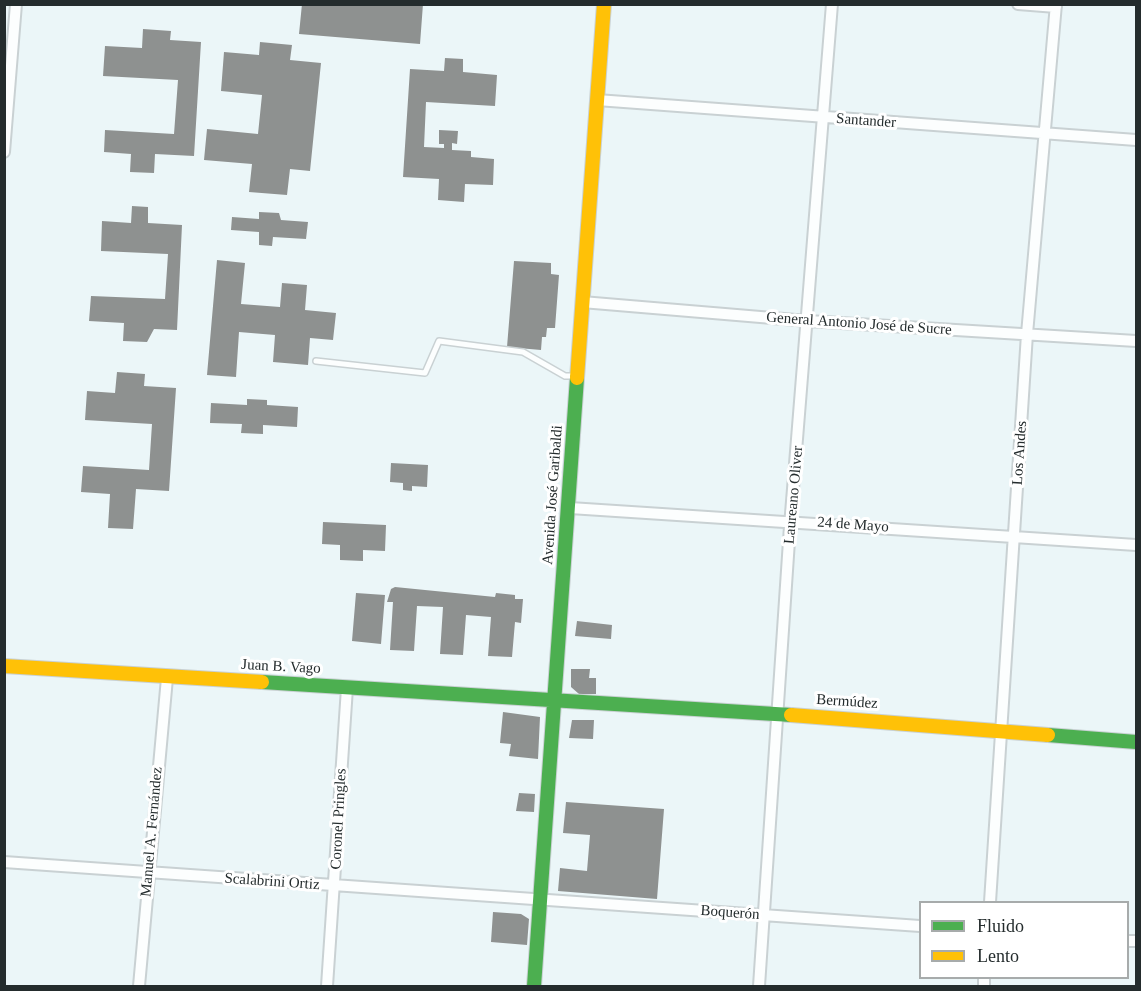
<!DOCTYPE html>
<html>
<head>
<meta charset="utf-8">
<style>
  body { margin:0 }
  #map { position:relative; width:1141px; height:991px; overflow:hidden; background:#ebf6f8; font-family:"Times New Roman",serif }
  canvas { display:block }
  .frame { position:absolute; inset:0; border:6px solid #242c2d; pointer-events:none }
  .legend { position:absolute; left:919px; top:901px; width:210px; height:78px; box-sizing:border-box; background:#fff; border:2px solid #a7abab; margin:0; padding:8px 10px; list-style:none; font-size:18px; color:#242c2d }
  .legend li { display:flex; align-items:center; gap:12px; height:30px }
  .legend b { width:30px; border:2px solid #a7abab }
</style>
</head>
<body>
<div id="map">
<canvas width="1141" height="991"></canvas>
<div class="frame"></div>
<ul class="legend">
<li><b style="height:8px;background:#4caf50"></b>Fluido</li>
<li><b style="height:8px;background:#ffc107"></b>Lento</li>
</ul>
</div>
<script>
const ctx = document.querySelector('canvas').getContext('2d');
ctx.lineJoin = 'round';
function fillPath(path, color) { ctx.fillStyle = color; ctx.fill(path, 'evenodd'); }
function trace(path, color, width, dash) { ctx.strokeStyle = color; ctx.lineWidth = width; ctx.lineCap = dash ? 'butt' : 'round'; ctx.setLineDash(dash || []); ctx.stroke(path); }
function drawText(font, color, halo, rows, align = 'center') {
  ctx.font = font + ' "Times New Roman",serif'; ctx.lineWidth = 6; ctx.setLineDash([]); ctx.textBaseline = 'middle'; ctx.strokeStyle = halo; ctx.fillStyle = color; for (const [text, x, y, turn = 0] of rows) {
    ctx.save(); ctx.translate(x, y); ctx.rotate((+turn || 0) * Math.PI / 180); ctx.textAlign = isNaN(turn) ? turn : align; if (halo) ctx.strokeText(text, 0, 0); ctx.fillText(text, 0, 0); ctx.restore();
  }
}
const building = new Path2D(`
  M302,4H423L420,44L299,34Z
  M143,29L171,31L170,40L201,42L194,156L155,154L154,173L130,172L131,154L104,152L105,130L174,134L178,80L103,76L105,46L142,48Z
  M260,42L292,45L290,60L321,63L310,171L290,169L287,195L249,192L252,164L204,160L207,129L258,134L262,95L221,91L224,52L259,55Z
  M445,58L463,59V72L497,75L495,106L426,102L424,147L444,148V144H439V130L458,131L457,144L452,143V150L471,151V157L494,159L493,185L465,184L464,202L438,200L439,179L403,177L410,69L444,71Z
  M132,206L148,207V223L182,225L177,330L154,329L147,342L123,341L124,323L89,321L91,296L165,299L168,254L101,251L102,221L131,223Z
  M259,212L279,213L281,220L308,222L306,239L273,237L272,246L259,245V232L231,230L232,217L259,219Z
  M217,260L245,263L241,304L280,307L282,283L307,285L305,310L336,313L333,340L310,338L308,365L273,362L275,335L239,332L236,377L207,375Z
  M514,261L551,263V274L559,275L555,328H547L546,337H542L541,350L507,347Z
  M117,372L145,374L144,386L176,388L169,491L136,489L133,529L108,528L110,494L81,492L83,466L149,470L152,424L85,420L87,391L115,393Z
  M247,399L267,400V405L298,407L297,427L263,425V434L241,433L242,424L210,423L211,403L247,405Z
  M391,463L428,465L427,487L412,486V491L403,490V483L390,482Z
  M323,522L386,525L385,551L363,550V561L340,560V545L322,544Z
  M395,587L495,597L496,593L515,595V599H523L521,623L515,622L512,657L488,656L491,617L466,615L463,655L440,654L443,607L417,606L414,651L390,650L393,602H387L391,589Z
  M356,593L385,595L381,644L352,641Z
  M577,621L612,625L611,639L575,636Z
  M571,669H590L589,678H596V694H579L571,687Z
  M503,712L540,717L538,759L509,756L511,744L500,743Z
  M572,720H594L593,739L569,738Z
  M519,793L535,794L534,812L516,811Z
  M566,802L664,809L657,899L558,891L560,868L587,871L590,835L563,833Z
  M493,912L521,914L529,919L527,945L491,942Z`);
const lane = new Path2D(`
  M316,361L425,373L439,341L523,352L565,376H576`);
const street = new Path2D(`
  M1018,4L1056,7
  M597,100L1136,140
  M4,152L16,4
  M582,302L808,321L1136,341
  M570,508L1136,545
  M4,862L920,926
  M990,902L1027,334L1056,4
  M1128,941H1136
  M139,986L167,678
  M327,986L347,688
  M759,986L790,526L832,4
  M984,986V978`);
const fast = new Path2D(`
  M262,682L791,715
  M1048,735L1136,742
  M534,986L577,378`);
const slow = new Path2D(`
  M577,378L604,4
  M4,666L262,682
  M791,715L1048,735`);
const streetNames = [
  ["Santander",866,121,4],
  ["General Antonio José de Sucre",859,324,4],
  ["Los Andes",1020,453,-86],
  ["Avenida José Garibaldi",553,495,-86],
  ["Laureano Oliver",794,495,-85],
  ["24 de Mayo",853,525,4],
  ["Juan B. Vago",281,667,3],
  ["Bermúdez",847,702,4],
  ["Coronel Pringles",339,819,-87],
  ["Manuel A. Fernández",152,832,-85],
  ["Scalabrini Ortiz",272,882,4],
  ["Boquerón",730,913,4]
];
fillPath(building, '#8e9190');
trace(lane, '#c9d1d3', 8);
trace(street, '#c9d1d3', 14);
trace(fast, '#c9d1d3', 16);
trace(slow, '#c9d1d3', 16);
trace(lane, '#fcfefe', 5);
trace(street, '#fcfefe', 10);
trace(fast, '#4caf50', 14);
trace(slow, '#ffc107', 14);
drawText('15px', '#242c2d', '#fff', streetNames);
</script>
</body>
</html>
